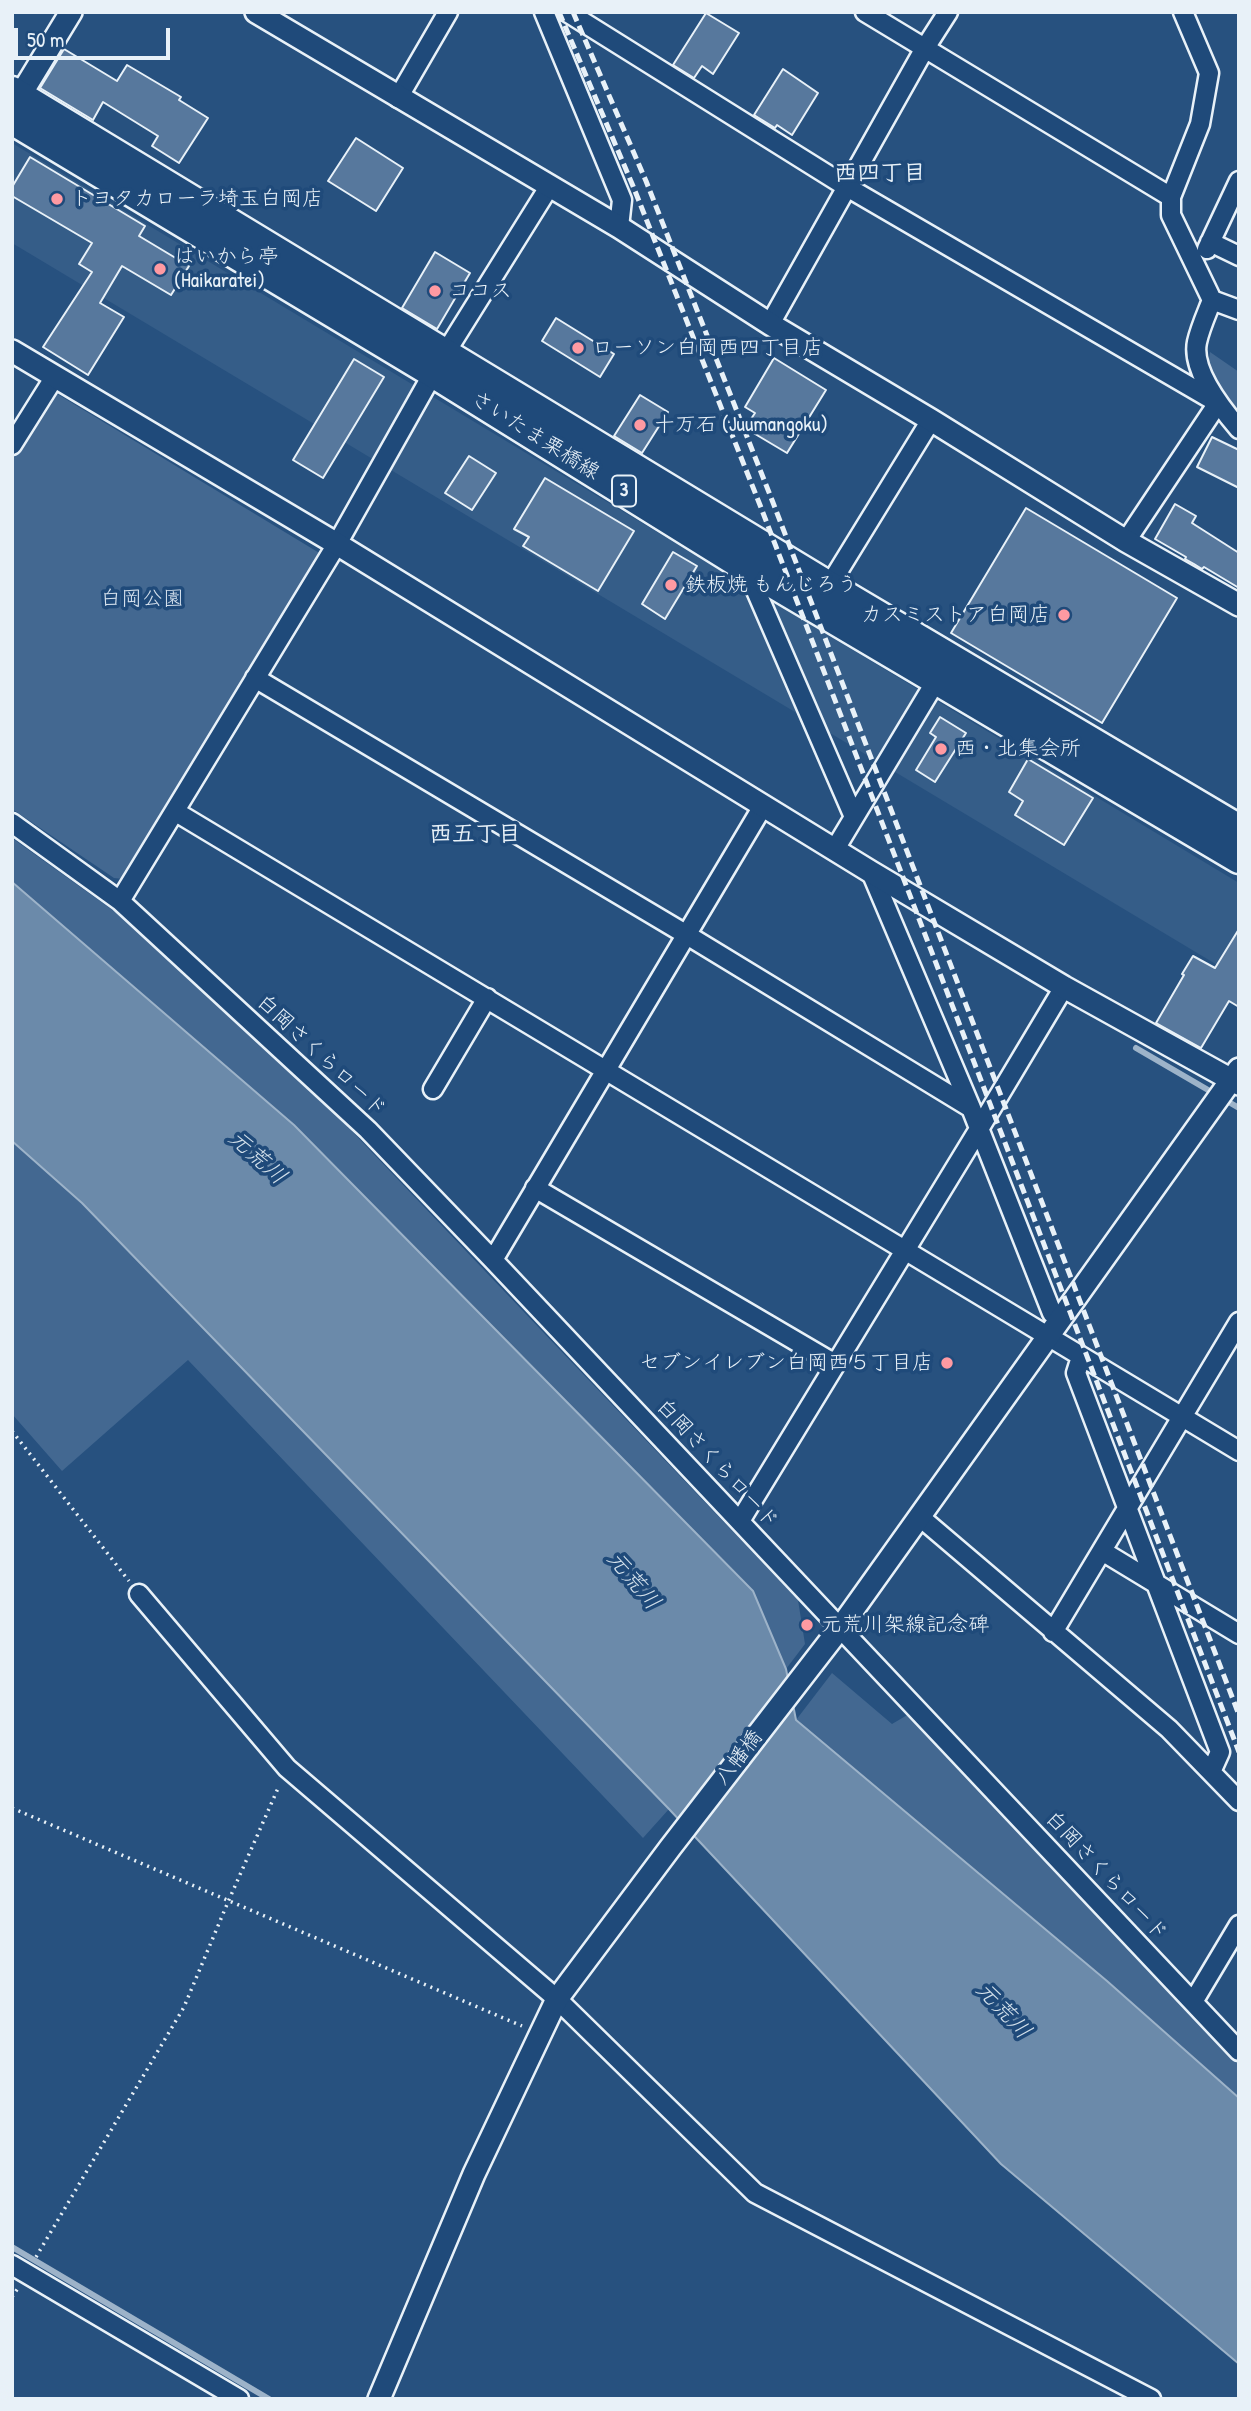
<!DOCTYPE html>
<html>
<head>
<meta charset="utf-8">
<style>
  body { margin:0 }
  #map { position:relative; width:1251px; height:2411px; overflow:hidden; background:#27517f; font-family:"Patrick Hand",sans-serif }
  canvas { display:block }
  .frame { position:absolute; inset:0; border:14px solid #e8f1f8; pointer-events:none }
  .scale { position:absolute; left:14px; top:28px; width:156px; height:32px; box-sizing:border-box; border:4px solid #e8f1f8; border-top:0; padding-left:9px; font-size:21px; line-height:24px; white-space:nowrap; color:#e8f1f8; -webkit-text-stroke:5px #1f4a7a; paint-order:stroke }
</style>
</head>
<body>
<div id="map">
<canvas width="1251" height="2411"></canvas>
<div class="frame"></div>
<div class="scale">50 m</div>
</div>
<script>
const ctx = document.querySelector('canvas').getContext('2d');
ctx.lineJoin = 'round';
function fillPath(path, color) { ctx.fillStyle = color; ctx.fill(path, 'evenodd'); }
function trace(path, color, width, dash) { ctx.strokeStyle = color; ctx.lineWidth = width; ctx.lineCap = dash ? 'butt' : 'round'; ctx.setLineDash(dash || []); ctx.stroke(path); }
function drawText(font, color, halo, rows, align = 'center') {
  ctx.font = font + ' "Patrick Hand","Klee One",sans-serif'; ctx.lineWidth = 7; ctx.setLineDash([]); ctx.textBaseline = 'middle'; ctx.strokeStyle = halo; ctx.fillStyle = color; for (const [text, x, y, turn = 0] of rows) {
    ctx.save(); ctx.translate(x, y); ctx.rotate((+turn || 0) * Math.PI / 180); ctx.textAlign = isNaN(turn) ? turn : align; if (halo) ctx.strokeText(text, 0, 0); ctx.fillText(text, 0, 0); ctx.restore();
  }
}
const built = new Path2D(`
  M12,143L1239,883V978L12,243Z`);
const green = new Path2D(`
  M1210,352L1239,372V412L1207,374Z
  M54,392L321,554L123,879L114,878L12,809V461Z
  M12,838L125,919L328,1106L798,1600L805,1644L786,1669L753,1591L294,1125L12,882Z
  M12,1141L82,1203L669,1809L643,1838L188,1360L62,1471L12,1414Z
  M832,1673L892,1724L909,1714L1239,2059V2098L1107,1981L796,1720Z`);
const water = new Path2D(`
  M12,882L294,1125L753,1591L786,1669L796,1720L1107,1981L1239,2098V2364L1001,2164L669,1809L82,1203L12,1141Z`);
const stream = new Path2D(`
  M1136,1048L1239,1108
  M12,2247L269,2399`);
const building = new Path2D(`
  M706,13L739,33L713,74L702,66L694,78L673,65Z
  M64,49L117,81L127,65L181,97L179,100L208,118L179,163L152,146L158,136L103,102L93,120L40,88Z
  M783,69L818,93L792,135L777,125L775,128L754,115Z
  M356,138L403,168L376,211L328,181Z
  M30,157L145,226L139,236L189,266L171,295L122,266L100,303L124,317L88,375L43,347L92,272L79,264L92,243L12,196V187Z
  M435,252L470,273L437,329L402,308Z
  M556,318L614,354L600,377L542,341Z
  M774,358L826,390L787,453L745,428L755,413L745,407Z
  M354,359L384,377L323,478L293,460Z
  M640,395L668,412L642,453L614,436Z
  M1212,437L1239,450V488L1197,467Z
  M469,456L496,473L472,510L445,493Z
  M545,478L634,531L598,591L523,546L529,537L514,529Z
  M1175,504L1196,516L1192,523L1239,553V588L1204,567L1202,569L1194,564L1185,559L1186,557L1155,539Z
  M1026,508L1177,598L1102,723L951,633Z
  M673,552L697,566L665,619L642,604Z
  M940,717L966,733L935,782L916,770L936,737L930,733Z
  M1028,759L1093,798L1064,845L1015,815L1023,801L1009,792Z
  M1239,929V1007L1229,1001L1201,1048L1156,1023L1184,975L1182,974L1193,956L1215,968Z`);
const path = new Path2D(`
  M12,1431L129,1581
  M12,1808L522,2026
  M36,2257L184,2007L228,1902L279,1786
  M12,2297L18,2288`);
const minor = new Path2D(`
  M544,12L622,200L619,227
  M567,12L847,187L1218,403
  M865,12L1171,197
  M1183,12L1209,73L1200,124L1171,197V215L1212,300L1239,310
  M398,98L448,12
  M1210,242L1239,256
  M1207,249L1239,181
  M1212,300C1207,313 1200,328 1197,342C1191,370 1222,409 1239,429
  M770,324L925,48L948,12
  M12,445L54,378
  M1126,541L1218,403
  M747,570L854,817
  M829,586L931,420
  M255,678L687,935L971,1108
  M176,812L1239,1451
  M12,823L120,901L368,1130L493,1260L1239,2051
  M835,849L936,681
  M871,872L971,1108L1052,1313L1060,1318
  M120,901L337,544L436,368L549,187
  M433,1089L487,998
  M535,1188L835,1364
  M493,1260L763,806
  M1081,1357L1076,1373L1220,1752L1211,1772
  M920,1517L1169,1729L1239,1801
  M740,1521L979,1129L1064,987
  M1102,1551L1239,1634
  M139,1594L287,1768L557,1999L755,2193L1151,2399
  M1053,1632L1239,1322
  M1193,2002L1239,1925
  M12,2265L239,2399`);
const tertiary = new Path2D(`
  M256,12L619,227L770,324L931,420L1126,541L1239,605
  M12,109L71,12
  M12,351L337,544L871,872L1064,987L1239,1084
  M379,2399L474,2174L557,1999L670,1848L840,1628L1239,1069`);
const primary = new Path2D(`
  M12,91L829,586L1239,829
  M12,120L433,373L747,568L1239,859`);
const rail = new Path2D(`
  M559,12L633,186L760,505L1239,1752
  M573,12L646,181L772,500L1239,1715`);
const markers = [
  [57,199,7,"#ff9aa2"],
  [160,269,7,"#ff9aa2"],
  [435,291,7,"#ff9aa2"],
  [578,348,7,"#ff9aa2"],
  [640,425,7,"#ff9aa2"],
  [671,585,7,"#ff9aa2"],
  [1064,615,7,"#ff9aa2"],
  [941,749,7,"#ff9aa2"],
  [947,1363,7,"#ff9aa2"],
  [807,1625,7,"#ff9aa2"]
];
const shields = [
  [624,491,24]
];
const shieldNames = [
  ["3",624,491]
];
const poiNames = [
  ["トヨタカローラ埼玉白岡店",71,199],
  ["はいから亭",174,257],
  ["(Haikaratei)",174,281],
  ["ココス",449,291],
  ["ローソン白岡西四丁目店",592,348],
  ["十万石 (Juumangoku)",654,425],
  ["鉄板焼 もんじろう",685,585],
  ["カスミストア白岡店",1050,615,"right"],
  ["西・北集会所",955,749],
  ["セブンイレブン白岡西５丁目店",933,1363,"right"],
  ["元荒川架線記念碑",821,1625]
];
const streetNames = [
  ["さいたま栗橋線",535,436,32],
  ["白岡さくらロード",321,1056,43],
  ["白岡さくらロード",717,1464,47],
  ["八幡橋",739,1758,-52],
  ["白岡さくらロード",1106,1876,47]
];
const parkNames = [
  ["白岡公園",142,599]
];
const neighbourhoodNames = [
  ["西四丁目",880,174],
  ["西五丁目",475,835]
];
const waterNames = [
  ["元荒川",257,1158,42],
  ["元荒川",633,1581,50],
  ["元荒川",1003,2011,47]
];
fillPath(built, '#355d88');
fillPath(green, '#436891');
fillPath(water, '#6b8aaa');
trace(water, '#9db3c9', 2);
trace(stream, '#9db3c9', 6);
fillPath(building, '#57789d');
trace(building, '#e8f1f8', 2);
trace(minor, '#e8f1f8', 23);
trace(tertiary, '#e8f1f8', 26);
trace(primary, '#e8f1f8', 33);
trace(path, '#e8f1f8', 3.5, [2, 5]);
trace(minor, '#1f4a7a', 18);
trace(tertiary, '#1f4a7a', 21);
trace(primary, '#1f4a7a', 28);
trace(rail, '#e8f1f8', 5, [10, 5]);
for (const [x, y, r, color] of markers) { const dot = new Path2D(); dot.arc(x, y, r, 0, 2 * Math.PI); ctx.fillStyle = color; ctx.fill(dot); trace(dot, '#1f4a7a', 2.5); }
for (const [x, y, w] of shields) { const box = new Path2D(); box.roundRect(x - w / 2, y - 15.5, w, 31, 5); ctx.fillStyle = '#1f4a7a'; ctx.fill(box); trace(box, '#e8f1f8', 2); }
drawText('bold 19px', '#e8f1f8', null, shieldNames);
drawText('21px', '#e8f1f8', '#1f4a7a', poiNames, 'left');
drawText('21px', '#e8f1f8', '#1f4a7a', streetNames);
drawText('21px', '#d8e3ee', '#1f4a7a', parkNames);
drawText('bold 23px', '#e8f1f8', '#1f4a7a', neighbourhoodNames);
drawText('italic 23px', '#d5e2ec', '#1f4a7a', waterNames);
</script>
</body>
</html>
